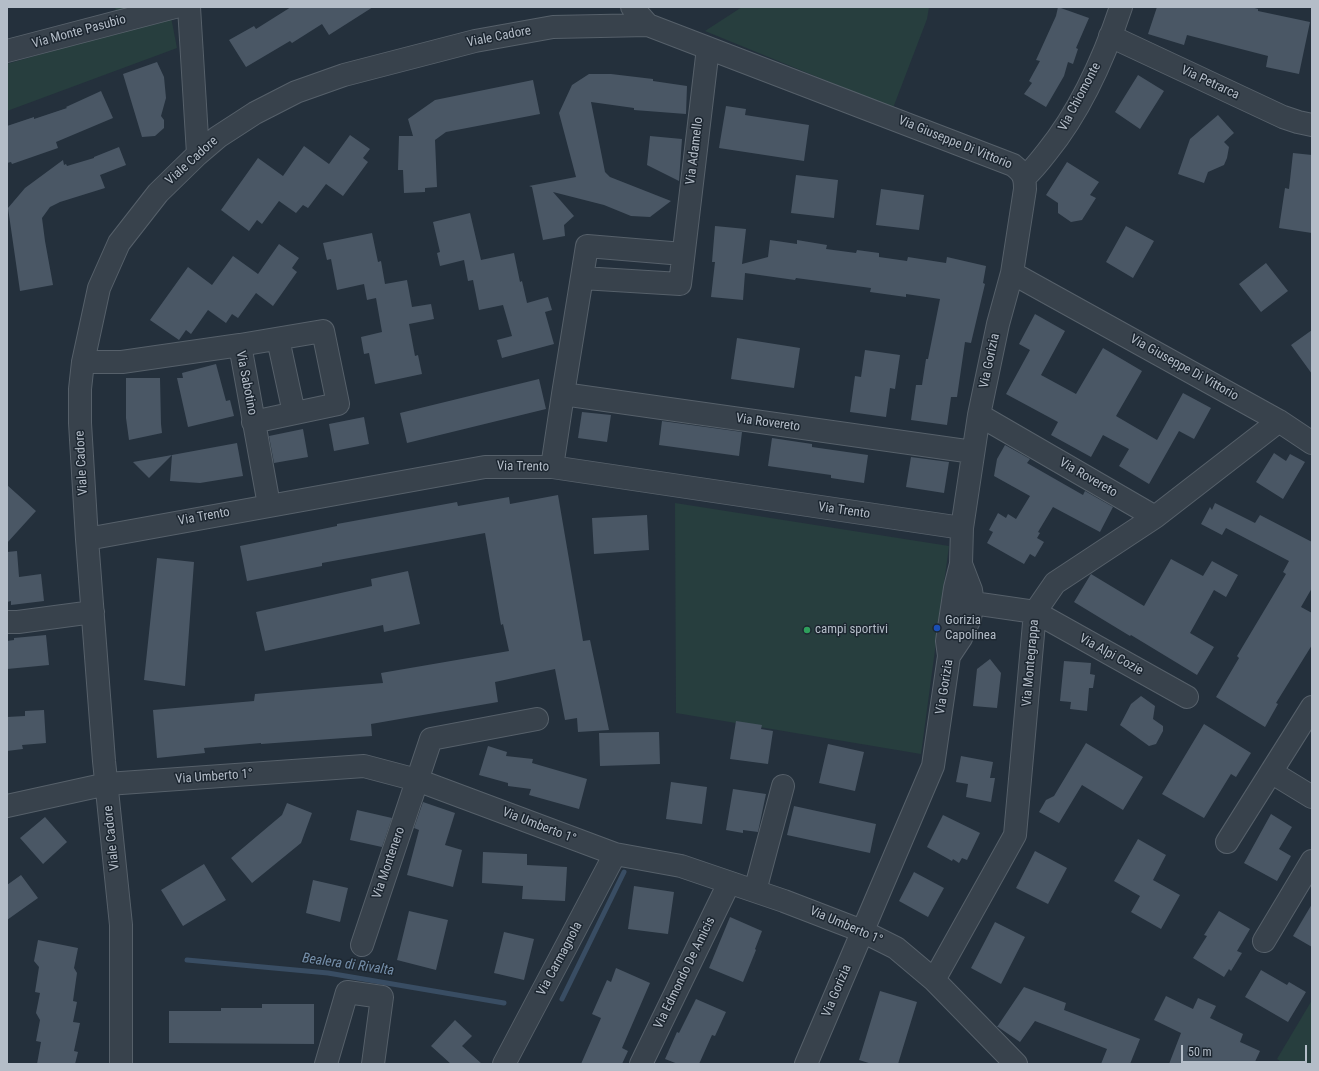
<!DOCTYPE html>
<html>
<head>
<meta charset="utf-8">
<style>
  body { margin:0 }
  #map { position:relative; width:1319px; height:1071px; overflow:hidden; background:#24303c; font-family:"Roboto Condensed",sans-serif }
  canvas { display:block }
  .frame { position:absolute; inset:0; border:8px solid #b4bdc8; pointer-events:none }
  .scale { position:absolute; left:1181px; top:1045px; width:126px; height:18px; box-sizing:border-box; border:2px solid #b4bdc8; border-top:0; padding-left:5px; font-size:12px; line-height:14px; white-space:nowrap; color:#b4bdc8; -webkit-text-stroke:3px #1d2731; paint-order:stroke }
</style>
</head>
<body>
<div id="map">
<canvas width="1319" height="1071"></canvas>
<div class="frame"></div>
<div class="scale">50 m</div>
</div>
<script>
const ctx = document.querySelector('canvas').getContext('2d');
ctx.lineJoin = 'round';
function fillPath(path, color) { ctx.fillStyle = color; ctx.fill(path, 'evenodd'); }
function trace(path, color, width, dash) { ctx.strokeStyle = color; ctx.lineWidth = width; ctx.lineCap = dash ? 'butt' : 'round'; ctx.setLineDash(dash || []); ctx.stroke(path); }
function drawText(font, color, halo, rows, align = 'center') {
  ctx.font = font + ' "Roboto Condensed",sans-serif'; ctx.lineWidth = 3; ctx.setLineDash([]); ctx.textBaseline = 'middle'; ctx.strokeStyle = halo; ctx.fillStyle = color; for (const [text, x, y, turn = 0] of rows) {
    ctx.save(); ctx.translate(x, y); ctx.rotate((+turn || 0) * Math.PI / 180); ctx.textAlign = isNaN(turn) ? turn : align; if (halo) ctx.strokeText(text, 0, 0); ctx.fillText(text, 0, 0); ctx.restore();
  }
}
const green = new Path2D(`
  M115,7H169L177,48L7,111V64L121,31Z
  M742,7H929L927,19L893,108L705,31Z
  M675,503L949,546L921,754L676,713Z
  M1312,1000V1064H1285L1277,1059Z`);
const stream = new Path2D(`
  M187,960L328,973L504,1003
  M562,999L624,872`);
const building = new Path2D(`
  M291,7H373L329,35L322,24L292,43L290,41L246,67L229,40L254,26L256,29Z
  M1058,7L1089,18L1076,48L1078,49L1073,64L1068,62L1064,76L1046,107L1024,94L1032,83L1029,81L1040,61L1036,60L1056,16Z
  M1157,7H1251L1258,9V11L1310,22L1299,74L1266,67L1268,56L1187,35L1184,45L1148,34Z
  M157,62L164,77L166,98L161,116L164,120V128L155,136L142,137L123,74Z
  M589,74H611L653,79V81L687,86L686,114L634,110V108L591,102L605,172L610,177L671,201L650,217L631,216L604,205L553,192L574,216L564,225L565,236L543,240L532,187L529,186L576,177L559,113L572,85Z
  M1138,75L1164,91L1140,129L1115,112Z
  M533,80L540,114L446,132L435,140L437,187L425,188V192L404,193L403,170H398L399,136H413L408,119L435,100Z
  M101,91L113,118L56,142L58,148L12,164L11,162L7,163V126L34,117V119L67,108L66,107Z
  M726,106L746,109L745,115L809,125L804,161L719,148Z
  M1218,115L1234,133L1224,142L1229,147L1227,158L1224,165L1208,172L1204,183L1178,174L1190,139Z
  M350,135L370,149L363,158L368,162L343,196L326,184L308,208L303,205L296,213L279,201L262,224L257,220L249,231L221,210L258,158L283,176L304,146L329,164Z
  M650,136L682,139L679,181L647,165Z
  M119,147L126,165L100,175L105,188L60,202L50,207L42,218L45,241L53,285L20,291L8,208L25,188L63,160L64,165L66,164L67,166L94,158V157Z
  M1293,153L1312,155V233L1279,228L1285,188L1289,189Z
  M1067,162L1099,182L1090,195L1096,198L1082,220L1071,222L1058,213V203L1046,195Z
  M796,175L838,180L834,218L791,213Z
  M881,189L924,195L919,230L876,225Z
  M470,213L481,260L514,253L520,282L522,281L527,303L548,297L552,310L545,312L554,344L502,358L497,340L512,336L503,305L479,310L473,280L468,281L464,260L440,266L437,253L440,252L433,222Z
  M715,226L746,229L742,264L768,257L770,240L797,244V240L827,245L826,249L856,253L857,250L879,253V257L907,261L908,257L946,263L947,257L986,266L983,283L985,284L971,343L965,342L957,397H951L947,425L911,420L916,385H922L926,359H928L940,299L906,294V297L870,292L871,288L796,278L795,280L745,273L743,300L711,297L715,262H712Z
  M1126,226L1154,241L1133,278L1106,262Z
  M372,233L378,262L381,261L385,284L407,280L412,307L431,304L434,319L409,324L415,356L418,355L422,374L375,384L369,353L364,354L361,337L382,332L376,298L367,300L364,284L337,290L331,259L327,260L323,243Z
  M279,244L299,258L292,268L297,272L273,306L256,293L238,318L232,314L226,323L208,310L191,334L186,330L179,340L150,320L188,267L212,285L233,256L258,274Z
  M1266,263L1288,291L1261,312L1239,284Z
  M1035,314L1065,331L1041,375L1076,394L1103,348L1142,371L1116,416L1157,440L1183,393L1211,408L1194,439L1179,431L1149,484L1119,466L1129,449L1103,435L1091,457L1051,435L1058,422L1006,394L1030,350L1019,344Z
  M1312,330V374L1291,345Z
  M737,338L800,348L794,388L731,379Z
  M865,350L900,355L895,389L890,388L886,417L850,412L855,376L861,377Z
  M216,364L226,401L230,400L234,416L188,427L177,378H183L182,373Z
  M126,378H160L161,424L162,433L129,440L126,418Z
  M539,379L546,409L407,443L400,413Z
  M582,412L611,415L607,442L578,438Z
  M364,417L369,444L334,451L329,424Z
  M662,421L742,432L739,456L659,445Z
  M303,429L308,457L274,463L269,436Z
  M772,438L812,444V447L868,455L864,483L831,478V475L768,466Z
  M237,443L243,476L200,483L170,481L172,455Z
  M1005,445L1030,459L1027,463L1083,495L1085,491L1113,507L1100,532L1053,507L1038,532L1040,533L1037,538L1044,542L1035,557L1030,554L1024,564L987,543L993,532L989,530L998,513L1006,518L1008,514L1016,519L1030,496L994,476L997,459Z
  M1274,453L1286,461L1290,454L1305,462L1283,499L1256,482Z
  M172,455L149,478L133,462Z
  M911,457L949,462L944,493L906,487Z
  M7,485L36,511L7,543Z
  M558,495L583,641L590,640L609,730L578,732L577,718L565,720L555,669L495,682L498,702L371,724L372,736L261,744V743L204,748L205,753L157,758L153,710L254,701L255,694L383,683L381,673L509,651L503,624L501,625L485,533L322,563V566L247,581L240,546L337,526V524L457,502L458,506L509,497L510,504Z
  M1215,503L1255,523L1260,515L1312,542V588L1301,607L1312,613V645L1276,703L1278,704L1265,727L1216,697L1239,658L1237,656L1286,574L1283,572L1289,561L1226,528L1222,535L1201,524L1210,507L1212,510Z
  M647,515L649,550L594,554L592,518Z
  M17,551L19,577L41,574L44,601L11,605V601L7,602V552Z
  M157,558L194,562L185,686L144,680Z
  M1171,559L1203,576L1212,561L1238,575L1226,597L1214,590L1190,633L1214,647L1197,675L1131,635L1130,636L1074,602L1091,574L1144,606Z
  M408,571L420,624L384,632L383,625L265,651L256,612L372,586L371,579Z
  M46,635L49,665L7,669V641L14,640V638Z
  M990,659L1001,673L997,708L973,706L977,669Z
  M1064,661L1091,663L1090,674L1095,675L1093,688H1089L1087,711L1070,709L1071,702L1060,701Z
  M1141,696L1155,706L1153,719L1163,726V731L1156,744L1149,746L1120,725L1131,704Z
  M44,710L46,743L22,745L23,749L7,751V717L25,716V711Z
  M736,721L762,725L761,729L773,731L768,764L730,759Z
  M1204,724L1251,753L1236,777L1231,774L1204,818L1162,794Z
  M659,732L660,764L600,766L599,733Z
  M1086,743L1143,777L1123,810L1082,785L1059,823L1039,812L1046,800L1054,796Z
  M828,744L864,752L855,791L819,783Z
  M488,746L507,752L506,756L533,759L532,763L587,779L579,809L529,795L531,789L508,786V783L479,775Z
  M961,756L993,762L990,778H995L991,802L966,797L968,784L956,782Z
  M671,782L707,787L702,824L666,819Z
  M733,789L766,794L758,832L743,830V833L726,830Z
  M423,802L455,813L445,845L462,850L453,887L407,875L419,830L414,828Z
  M287,803L312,813L301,843L252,883L231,858L282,815Z
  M794,806L876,824L870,853L787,835Z
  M357,810L392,818L382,847L350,840Z
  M1271,814L1292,827L1279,849L1291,856L1277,881L1244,863Z
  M943,815L980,833L967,860L962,858L959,863L953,859L952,861L927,847Z
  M45,817L67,842L43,864L20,838Z
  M1138,839L1166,855L1153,880L1180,895L1161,929L1131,912L1140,896L1114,881Z
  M1035,851L1067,868L1048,904L1016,888Z
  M483,852L527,854V865L567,867L565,901L522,899L523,886L482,883Z
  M204,864L226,900L183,926L161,890Z
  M914,872L944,888L928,917L899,901Z
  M21,875L38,898L7,920V885Z
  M313,880L348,888L340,922L306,913Z
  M634,886L674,892L668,934L628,929Z
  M1312,904V947L1293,936Z
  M409,911L448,920L436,970L397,960Z
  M1219,911L1250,929L1237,951L1242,953L1231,971L1229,969L1224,977L1193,958L1207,936L1204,935Z
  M730,917L762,931L755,949L756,950L743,982L709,968Z
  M995,922L1025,937L1001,984L971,968Z
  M504,932L534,939L524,980L494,973Z
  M38,940L78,948L74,968L77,973L73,1001L77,1002L73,1022L80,1023L74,1051L78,1052L75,1064H37L41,1042L36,1041L40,1020L36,1013L40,993L35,992L39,967L34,961Z
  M616,968L650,983L622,1048L628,1051L622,1064H581L601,1018L592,1014L607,980L611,982Z
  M1261,970L1287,985L1289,982L1306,992L1288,1022L1245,997Z
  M1024,987L1066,1003L1064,1010L1140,1039L1130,1064H1101L1107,1049L1035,1021L1020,1042L998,1027H997Z
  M880,991L917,1002L898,1064H872L859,1060Z
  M1166,996L1193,1009L1198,998L1216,1006L1210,1018L1243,1034L1240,1042L1260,1051L1254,1064H1169L1181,1033L1154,1020Z
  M696,999L726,1012L715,1036L712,1035L699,1064H678L665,1059L677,1032L679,1033Z
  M262,1004H314V1044L169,1043V1011H221V1008H262Z
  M455,1020L472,1036L462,1046L482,1064H451L431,1046Z`);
const minor = new Path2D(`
  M189,7L198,154
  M632,7L648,25L1013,165C1023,173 1025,176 1025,189L1012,273L998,324L979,415L962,528L961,564L971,590L973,603L970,618L961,638L949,656L933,766L806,1064
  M1110,36L1283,117L1298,122L1312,125
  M7,51L175,7
  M1025,177C1033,170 1040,161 1047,152C1081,110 1104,58 1121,7
  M1012,273L1279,421L1312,443
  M582,278L680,284L708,48
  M278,339L294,413
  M240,345L323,331L338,404L253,422
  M83,362H122L240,345L269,505
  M563,394L973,452
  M979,415L1155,517
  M552,467L563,394L587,246L683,254
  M87,539L485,467H552L962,528
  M973,603L1035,612L1187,697
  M7,622H18L93,612
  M949,656L947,641L955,588L961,564
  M1271,772L1312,797
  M7,806L107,784L364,766L417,780L615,854L681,866L784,901L862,931L896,948L934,980L1016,1064
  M1227,842L1312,707
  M755,891L783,786
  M1264,941L1312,861
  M362,945L431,739L537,719
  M934,980L1015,835L1035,612L1055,583L1155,517L1279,421
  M121,1064V925L104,761L87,539L80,423V389L83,362L99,288L119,243L158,193L198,154L218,137L255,113L296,92L344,75L475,41L553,27L648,25
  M326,1064L347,992L382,997L373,1064
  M504,1064L615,854
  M641,1064L729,883`);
const markers = [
  [937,628,4,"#1a4fb4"],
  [807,630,4,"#2e9e5b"]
];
const streetNames = [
  ["Via Monte Pasubio",79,32,-15],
  ["Viale Cadore",499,37,-11],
  ["Via Petrarca",1210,83,25],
  ["Via Chiomonte",1080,97,-62],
  ["Via Giuseppe Di Vittorio",955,143,22],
  ["Via Adamello",695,151,-83],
  ["Viale Cadore",192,161,-42],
  ["Via Gorizia",990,361,-78],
  ["Via Giuseppe Di Vittorio",1184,368,29],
  ["Via Sabotino",246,383,79],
  ["Via Rovereto",768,423,8],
  ["Viale Cadore",82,463,-93],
  ["Via Trento",523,467,1],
  ["Via Rovereto",1088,478,30],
  ["Via Trento",844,511,8],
  ["Via Trento",204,517,-10],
  ["Via Alpi Cozie",1111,655,29],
  ["Via Montegrappa",1031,663,-85],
  ["Via Gorizia",945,687,-81],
  ["Via Umberto 1°",214,777,-4],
  ["Via Umberto 1°",539,826,21],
  ["Viale Cadore",112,838,-96],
  ["Via Montenero",389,863,-71],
  ["Via Umberto 1°",846,926,23],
  ["Via Carmagnola",560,959,-62],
  ["Via Edmondo De Amicis",685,973,-64],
  ["Via Gorizia",837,991,-67]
];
const poiNames = [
  ["Gorizia",945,621],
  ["Capolinea",945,636],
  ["campi sportivi",815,630]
];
const waterNames = [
  ["Bealera di Rivalta",348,965,8]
];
fillPath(green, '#273e3e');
trace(stream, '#394d63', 5);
fillPath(building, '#4a5765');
trace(minor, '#56606a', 24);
trace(minor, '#38424c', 22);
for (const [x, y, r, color] of markers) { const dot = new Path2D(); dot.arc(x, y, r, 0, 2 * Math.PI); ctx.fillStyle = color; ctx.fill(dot); trace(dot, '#1d2731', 1.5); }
drawText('13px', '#b4bdc8', '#1d2731', streetNames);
drawText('13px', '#b4bdc8', '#1d2731', poiNames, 'left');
drawText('italic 14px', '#758faa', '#1d2731', waterNames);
</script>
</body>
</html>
